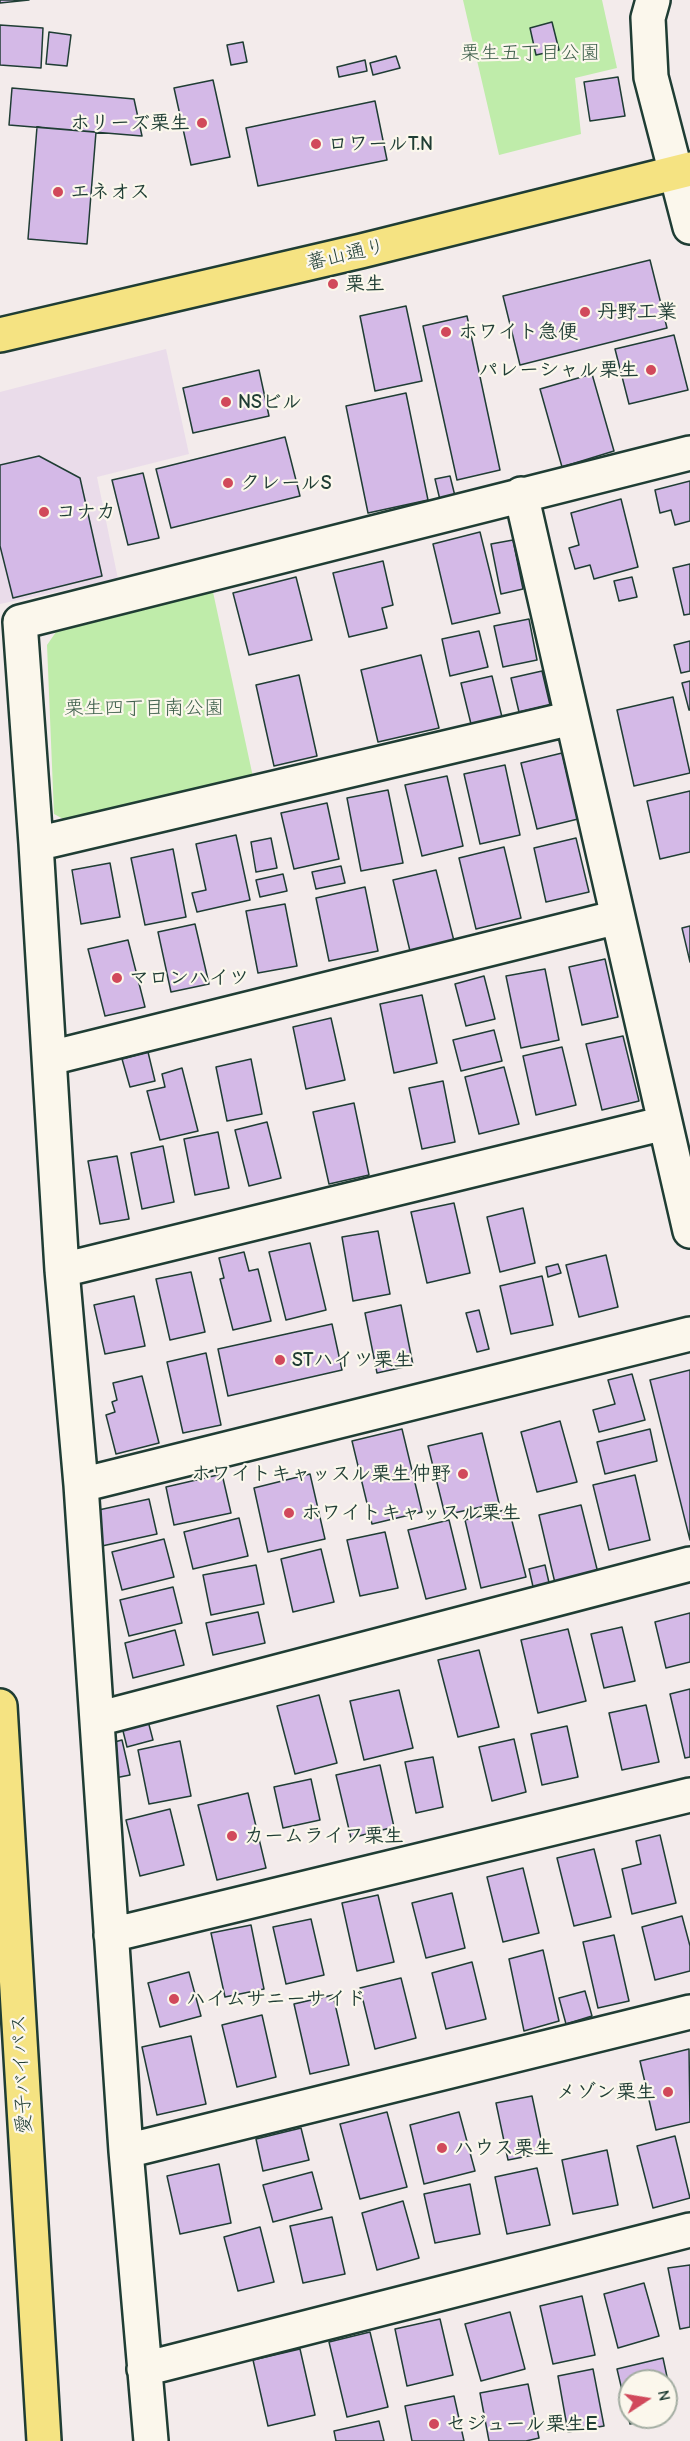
<!DOCTYPE html>
<html>
<head>
<meta charset="utf-8">
<style>
  body { margin:0 }
  #map { position:relative; width:690px; height:2441px; overflow:hidden; background:#f3ebeb; font-family:"Comic Neue",sans-serif }
  canvas { display:block }
  .north { position:absolute; left:618px; top:2369px; width:60px; height:60px; box-sizing:border-box; background:#fbf7ec; border:2px solid #a3ada2; border-radius:50%; rotate:78deg; font-size:16px; font-weight:700; line-height:24px; text-align:center; color:#1f3d34 }
  .north::after { content:''; display:block; margin:auto; width:21px; height:27px; background:#d1495b; clip-path:polygon(50% 0,100% 100%,50% 72%,0 100%) }
</style>
</head>
<body>
<div id="map">
<canvas width="690" height="2441"></canvas>
<div class="north">N</div>
</div>
<script>
const ctx = document.querySelector('canvas').getContext('2d');
ctx.lineJoin = 'round';
function fillPath(path, color) { ctx.fillStyle = color; ctx.fill(path, 'evenodd'); }
function trace(path, color, width, dash) { ctx.strokeStyle = color; ctx.lineWidth = width; ctx.lineCap = dash ? 'butt' : 'round'; ctx.setLineDash(dash || []); ctx.stroke(path); }
function drawText(font, color, halo, rows, align = 'center') {
  ctx.font = font + ' "Comic Neue","Klee One",sans-serif'; ctx.lineWidth = 4.5; ctx.setLineDash([]); ctx.textBaseline = 'middle'; ctx.strokeStyle = halo; ctx.fillStyle = color; for (const [text, x, y, turn = 0] of rows) {
    ctx.save(); ctx.translate(x, y); ctx.rotate((+turn || 0) * Math.PI / 180); ctx.textAlign = isNaN(turn) ? turn : align; if (halo) ctx.strokeText(text, 0, 0); ctx.fillText(text, 0, 0); ctx.restore();
  }
}
const built = new Path2D(`
  M166,349L189,454L97,477L118,579L0,604V392Z`);
const green = new Path2D(`
  M463,0H602L617,68L575,78L581,134L499,155Z
  M213,592L253,777L69,822L54,814L47,645L56,632Z`);
const building = new Path2D(`
  M0,0H29L0,3Z
  M552,22L559,50L536,55L530,28Z
  M0,25L43,28L41,68L0,65Z
  M49,32L71,35L67,66L46,64Z
  M243,42L247,62L231,65L227,45Z
  M396,56L400,68L373,75L370,63Z
  M365,60L367,71L339,77L337,67Z
  M618,77L625,116L590,121L584,82Z
  M213,80L230,157L191,165L174,88Z
  M12,88L134,99L142,136L9,125Z
  M375,101L387,160L258,186L246,128Z
  M37,127L96,132L87,244L28,239Z
  M650,260L667,328L520,365L503,296Z
  M406,306L422,381L375,391L360,316Z
  M467,316L500,470L457,480L423,326Z
  M674,335L688,390L629,404L615,349Z
  M259,370L269,416L193,433L183,388Z
  M592,374L614,451L562,467L540,389Z
  M406,393L428,500L368,513L346,406Z
  M285,437L300,496L171,528L156,469Z
  M39,456L80,478L102,576L13,598L0,546V465Z
  M143,473L159,538L128,545L112,480Z
  M450,476L455,496L440,500L435,479Z
  M690,481V521L675,525L671,510L660,513L655,490Z
  M621,499L638,567L594,579L590,565L575,569L569,548L579,545L571,513Z
  M480,532L500,613L452,624L433,544Z
  M513,540L523,589L501,594L491,544Z
  M383,561L393,605L382,608L387,628L349,637L333,573Z
  M690,564V614L684,615L673,568Z
  M296,577L312,640L249,655L233,593Z
  M632,577L637,597L619,601L614,581Z
  M529,619L537,660L503,667L494,626Z
  M479,631L488,667L450,676L442,639Z
  M690,641V671L681,673L674,645Z
  M421,655L439,728L378,742L361,670Z
  M542,671L550,705L519,712L511,678Z
  M299,675L317,756L274,766L256,685Z
  M492,676L502,717L471,724L461,683Z
  M690,681V710H689L682,683Z
  M673,697L690,773L634,786L617,710Z
  M562,753L578,819L537,829L521,763Z
  M505,765L520,835L480,844L464,774Z
  M447,776L463,846L422,856L405,785Z
  M388,790L403,863L361,871L347,798Z
  M690,791V852L660,859L647,801Z
  M327,803L339,859L294,869L281,813Z
  M236,835L250,900L197,912L192,893L206,890L196,844Z
  M271,838L277,868L256,872L251,842Z
  M576,838L589,892L546,902L534,848Z
  M504,847L521,918L476,929L459,858Z
  M173,849L186,917L145,925L131,858Z
  M110,863L120,917L81,924L72,870Z
  M341,866L345,883L316,889L312,872Z
  M436,870L454,941L410,951L393,880Z
  M283,874L287,891L260,897L256,880Z
  M365,887L378,951L329,961L316,898Z
  M285,904L297,966L258,973L246,911Z
  M195,924L209,984L171,992L158,932Z
  M690,926V962L682,928Z
  M128,940L145,1007L105,1016L88,949Z
  M605,959L618,1017L582,1025L569,967Z
  M545,969L559,1040L521,1048L506,976Z
  M484,976L495,1019L466,1026L455,984Z
  M422,995L437,1063L394,1073L380,1004Z
  M331,1018L345,1080L306,1089L293,1027Z
  M494,1030L502,1061L461,1071L453,1040Z
  M623,1036L639,1101L602,1110L586,1044Z
  M562,1047L576,1105L536,1115L523,1056Z
  M148,1052L155,1081L130,1087L122,1059Z
  M251,1059L262,1114L227,1121L216,1067Z
  M504,1067L519,1124L479,1134L465,1077Z
  M182,1068L198,1131L160,1140L147,1091L165,1087L162,1074Z
  M443,1081L455,1142L422,1149L409,1088Z
  M354,1103L369,1175L329,1184L313,1112Z
  M267,1122L281,1178L249,1186L235,1130Z
  M218,1132L229,1188L195,1195L184,1139Z
  M163,1146L174,1202L142,1209L131,1153Z
  M117,1156L129,1219L100,1224L88,1161Z
  M454,1203L470,1273L427,1283L411,1212Z
  M523,1208L535,1263L500,1272L487,1217Z
  M378,1231L390,1294L353,1301L342,1237Z
  M310,1243L326,1310L286,1320L269,1252Z
  M244,1252L249,1271L258,1269L271,1321L233,1330L220,1279L224,1278L219,1258Z
  M606,1255L618,1307L579,1317L566,1265Z
  M558,1264L561,1273L548,1277L546,1267Z
  M191,1272L205,1332L170,1340L156,1279Z
  M542,1276L553,1325L511,1334L500,1286Z
  M134,1296L145,1346L105,1354L94,1305Z
  M401,1305L413,1365L377,1373L365,1313Z
  M479,1310L489,1349L477,1352L466,1313Z
  M332,1324L342,1370L228,1396L218,1349Z
  M206,1353L221,1425L183,1433L167,1362Z
  M690,1370V1540L650,1380Z
  M632,1374L645,1420L599,1432L593,1410L615,1404L608,1380Z
  M142,1376L159,1443L116,1454L106,1415L115,1412L112,1402L117,1400L113,1383Z
  M560,1421L577,1482L537,1492L521,1432Z
  M402,1429L422,1512L372,1524L352,1441Z
  M650,1429L657,1461L605,1474L597,1442Z
  M482,1433L499,1503L445,1515L428,1446Z
  M222,1474L231,1513L174,1525L166,1487Z
  M310,1474L325,1539L268,1552L254,1488Z
  M635,1475L650,1540L609,1550L593,1485Z
  M149,1499L157,1534L102,1546L94,1511Z
  M581,1505L598,1573L555,1583L539,1515Z
  M509,1509L526,1577L481,1588L465,1520Z
  M239,1518L248,1556L193,1569L184,1532Z
  M449,1520L466,1589L426,1599L408,1530Z
  M385,1532L398,1588L360,1596L347,1540Z
  M164,1539L174,1577L122,1590L112,1552Z
  M321,1549L334,1602L293,1612L281,1559Z
  M256,1565L264,1604L211,1615L203,1575Z
  M545,1565L550,1587L534,1591L529,1569Z
  M173,1587L182,1623L129,1636L120,1600Z
  M258,1612L265,1643L213,1655L206,1623Z
  M690,1613V1662L666,1668L655,1622Z
  M622,1627L635,1681L604,1688L591,1634Z
  M568,1629L586,1701L538,1713L521,1640Z
  M175,1630L184,1665L133,1678L125,1643Z
  M479,1650L499,1727L458,1737L438,1660Z
  M690,1689V1757L685,1758L670,1694Z
  M399,1690L413,1748L364,1760L350,1701Z
  M319,1695L337,1763L295,1774L277,1706Z
  M646,1705L659,1762L622,1770L609,1713Z
  M148,1721L153,1740L127,1747L122,1727Z
  M567,1726L578,1777L542,1785L531,1734Z
  M514,1739L526,1792L492,1801L479,1747Z
  M122,1740L130,1775L115,1778L107,1744Z
  M180,1741L191,1796L149,1804L138,1750Z
  M433,1757L443,1807L416,1813L405,1762Z
  M380,1765L394,1827L351,1838L336,1775Z
  M311,1779L320,1820L283,1828L274,1787Z
  M248,1793L266,1868L217,1880L198,1805Z
  M170,1809L184,1865L140,1876L126,1820Z
  M660,1835L676,1903L632,1914L622,1869L641,1864L636,1841Z
  M594,1849L611,1917L574,1926L557,1858Z
  M523,1868L539,1933L503,1942L487,1877Z
  M452,1893L465,1948L426,1958L412,1903Z
  M378,1895L394,1962L357,1971L342,1903Z
  M682,1916L690,1946V1971L655,1980L642,1927Z
  M311,1919L324,1975L286,1984L273,1927Z
  M251,1925L264,1989L225,1997L211,1933Z
  M614,1935L629,2001L598,2008L583,1942Z
  M543,1950L559,2021L524,2031L509,1959Z
  M472,1962L486,2019L446,2029L432,1973Z
  M189,1972L201,2016L160,2027L148,1983Z
  M401,1978L416,2038L375,2049L360,1988Z
  M585,1991L592,2016L566,2024L559,1998Z
  M333,1995L349,2065L310,2074L294,2004Z
  M262,2015L276,2077L237,2087L222,2025Z
  M191,2036L206,2104L157,2115L142,2047Z
  M689,2049L690,2122L656,2130L640,2061Z
  M532,2096L544,2153L508,2160L496,2103Z
  M387,2112L407,2187L360,2199L340,2124Z
  M459,2112L475,2171L424,2184L410,2125Z
  M301,2128L309,2160L263,2171L256,2139Z
  M675,2136L690,2198L653,2208L637,2146Z
  M607,2150L618,2205L573,2214L562,2160Z
  M219,2164L231,2223L180,2234L167,2176Z
  M537,2168L550,2225L507,2234L495,2177Z
  M312,2172L322,2209L273,2222L263,2185Z
  M470,2184L480,2234L435,2243L424,2194Z
  M403,2201L419,2258L377,2270L362,2213Z
  M332,2217L345,2274L303,2283L290,2226Z
  M260,2227L274,2282L238,2291L224,2237Z
  M690,2265V2327L680,2329L668,2268Z
  M644,2283L659,2336L618,2348L604,2294Z
  M582,2296L595,2355L553,2364L540,2306Z
  M510,2312L525,2369L481,2381L465,2324Z
  M440,2319L453,2375L407,2386L395,2329Z
  M370,2332L388,2407L347,2417L329,2342Z
  M300,2349L315,2415L268,2426L253,2360Z
  M663,2358L672,2400L666,2401V2381H630V2417H661L630,2424L617,2369Z
  M593,2369L604,2426L568,2432L558,2376Z
  M528,2384L539,2438L526,2441H489L480,2393Z
  M454,2396L464,2441H412L405,2406Z
  M379,2421L384,2441H336L334,2431Z`);
const minor = new Path2D(`
  M653,0L648,18L651,77L690,227
  M521,494L690,1231
  M36,844L20,622L690,453
  M50,1058L618,917
  M62,1270L665,1123
  M81,1485L62,1270L36,844L572,718
  M97,1719L690,1564
  M111,1935L690,1795
  M126,2151L690,2012
  M144,2369L690,2230
  M151,2441L126,2151L81,1485L690,1334`);
const major = new Path2D(`
  M0,335L361,251L690,169`);
const highway = new Path2D(`
  M0,1706L44,2441`);
const markers = [
  [202,123,6,"#d1495b"],
  [316,144,6,"#d1495b"],
  [58,192,6,"#d1495b"],
  [333,284,6,"#d1495b"],
  [585,312,6,"#d1495b"],
  [446,332,6,"#d1495b"],
  [651,370,6,"#d1495b"],
  [226,402,6,"#d1495b"],
  [228,483,6,"#d1495b"],
  [44,512,6,"#d1495b"],
  [117,978,6,"#d1495b"],
  [280,1360,6,"#d1495b"],
  [463,1474,6,"#d1495b"],
  [289,1513,6,"#d1495b"],
  [232,1836,6,"#d1495b"],
  [174,1999,6,"#d1495b"],
  [668,2092,6,"#d1495b"],
  [442,2148,6,"#d1495b"],
  [434,2424,6,"#d1495b"]
];
const parkNames = [
  ["栗生五丁目公園",530,53],
  ["栗生四丁目南公園",144,708]
];
const poiNames = [
  ["ホリーズ栗生",190,123,"right"],
  ["ロワールT.N",328,144],
  ["エネオス",70,192],
  ["栗生",345,284],
  ["丹野工業",597,312],
  ["ホワイト急便",458,332],
  ["パレーシャル栗生",639,370,"right"],
  ["NSビル",238,402],
  ["クレールS",240,483],
  ["コナカ",56,512],
  ["マロンハイツ",129,978],
  ["STハイツ栗生",292,1360],
  ["ホワイトキャッスル栗生仲野",451,1474,"right"],
  ["ホワイトキャッスル栗生",301,1513],
  ["カームライフ栗生",244,1836],
  ["ハイムサニーサイド",186,1999],
  ["メゾン栗生",656,2092,"right"],
  ["ハウス栗生",454,2148],
  ["セジュール栗生E",446,2424]
];
const streetNames = [
  ["蕃山通り",346,255,-13],
  ["愛子バイパス",22,2074,-93]
];
fillPath(built, '#eadcea');
fillPath(green, '#bfecaa');
fillPath(building, '#d4b9e7');
trace(building, '#1f3d34', 1.5);
trace(minor, '#1f3d34', 38);
trace(major, '#1f3d34', 38);
trace(highway, '#1f3d34', 38);
trace(minor, '#fbf7ec', 33);
trace(major, '#f5e382', 33);
trace(highway, '#f5e382', 33);
for (const [x, y, r, color] of markers) { const dot = new Path2D(); dot.arc(x, y, r, 0, 2 * Math.PI); ctx.fillStyle = color; ctx.fill(dot); trace(dot, '#fbf7ec', 2); }
drawText('20px', '#3f604c', '#fbf7ec', parkNames);
drawText('bold 20px', '#1f3d34', '#fbf7ec', poiNames, 'left');
drawText('20px', '#1f3d34', '#fbf7ec', streetNames);
</script>
</body>
</html>
